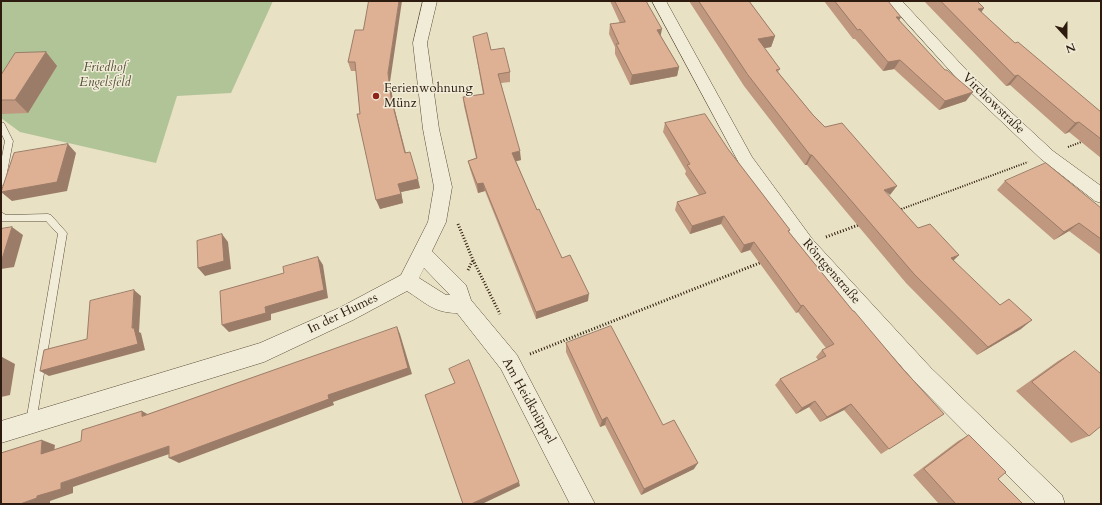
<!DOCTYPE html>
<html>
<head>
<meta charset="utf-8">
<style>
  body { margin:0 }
  #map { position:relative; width:1102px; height:505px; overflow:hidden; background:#e9e1c3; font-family:Cardo,serif }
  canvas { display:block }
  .frame { position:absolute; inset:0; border:2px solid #2c1b0e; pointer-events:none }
  .north { position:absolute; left:1046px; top:16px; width:40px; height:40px; -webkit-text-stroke:3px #f1ecd8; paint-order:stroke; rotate:159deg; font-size:11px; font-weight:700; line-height:16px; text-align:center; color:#2c1b0e }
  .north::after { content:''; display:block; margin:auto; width:14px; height:18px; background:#2c1b0e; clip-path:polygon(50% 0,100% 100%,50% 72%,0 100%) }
</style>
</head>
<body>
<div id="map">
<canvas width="1102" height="505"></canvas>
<div class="frame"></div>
<div class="north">N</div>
</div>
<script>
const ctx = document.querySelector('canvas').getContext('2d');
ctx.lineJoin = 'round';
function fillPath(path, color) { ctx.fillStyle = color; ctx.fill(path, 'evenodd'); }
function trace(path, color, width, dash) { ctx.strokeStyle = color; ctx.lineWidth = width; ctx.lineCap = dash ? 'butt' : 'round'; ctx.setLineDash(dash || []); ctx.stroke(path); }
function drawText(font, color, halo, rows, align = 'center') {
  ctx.font = font + ' Cardo,serif'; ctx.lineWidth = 3; ctx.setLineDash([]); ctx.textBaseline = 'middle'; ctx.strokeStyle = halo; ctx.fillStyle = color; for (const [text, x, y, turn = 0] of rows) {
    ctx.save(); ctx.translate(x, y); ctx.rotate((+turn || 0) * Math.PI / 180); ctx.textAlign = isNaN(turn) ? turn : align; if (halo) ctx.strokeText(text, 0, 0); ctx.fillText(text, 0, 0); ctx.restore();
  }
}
const green = new Path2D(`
  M1,1H273L231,93L177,96L156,163L20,132L1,118Z`);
const pathFar1 = new Path2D(`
  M1068,147L1084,141
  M899,210L1028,162`);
const path = new Path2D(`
  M458,224L473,260L500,314
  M826,237L861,224
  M468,270L473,260
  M530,354L762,262`);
const service = new Path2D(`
  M1,122L4,123L13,141L5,183L1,186V162L5,141L1,133Z
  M1,212L6,215L48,214L51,215L67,233L36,422L35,426L31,427L27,426L26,422L58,234L46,221H1Z`);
const minor = new Path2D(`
  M423,1H437L427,43L439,129L452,187L446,222L432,251L466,285L471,300L517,355L595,504H570L501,369L457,313C434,313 426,303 407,291L353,320L264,362L1,443V421L260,343L339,308L401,275L428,222L434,187L423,129L413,43ZM424,268L450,295H446L419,278Z
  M652,1H666L752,157L813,240L931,368L1062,495L1065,504H1036L915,382L799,250L740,165Z
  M887,1H902L972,76L1053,151L1101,186V203L1095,201L1041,159L962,84Z`);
const wall = new Path2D(`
  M610,1H648L647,3L661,36L679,67L677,76L630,85L615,54V47L609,34L610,24L620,23Z
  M689,1H749L775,36L771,47L764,48L780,69L778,72L813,115L889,196L918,228L959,255L953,260L1021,329L977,355L906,283L807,165H805L744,86Z
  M824,1H888L899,20L966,101L939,110L894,69L883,71L855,39H853Z
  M924,1H977L984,8L981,12L1015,43L1101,112V158L1069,132L1065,134L1010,85L1006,86Z
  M363,30L390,82L394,107L406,153L420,188L401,192L403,203L380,209L360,114L356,71H351L348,62Z
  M473,37L491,50L510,72V82L501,83L521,160L516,161L537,210L562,258L588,301L536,319L485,191L478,193L470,169L468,161L476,158L464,106L463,97L483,94Z
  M46,52L57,66L28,113L1,114V75Z
  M665,123L728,149L790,230L789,232L853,311L902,368L944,414L881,454L844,410L820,422L809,407L796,414L775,385L780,379L818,360L816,357L822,350L826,348L798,312L796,313L750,250L741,253L721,224L690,234L675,210L677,202L699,195L685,174L686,171L663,132Z
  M1005,181L1101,208V255L1069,231L1054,240L997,190Z
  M566,343L663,425L694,469L641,495L605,425L600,427L566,352Z
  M1075,351L1089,436L1071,443L1016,391L1058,361Z
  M969,435L998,479L1023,504H939L913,475L958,441Z`);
const shadedWall = new Path2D(`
  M399,1H402L390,82L394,107L408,162L391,98L388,73Z
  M984,8L977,19L978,9Z
  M896,17H901L896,26Z
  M662,29L660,39L657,30Z
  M775,36L771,47L754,50L758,39Z
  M46,52L57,66L28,113L15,100Z
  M900,60L894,69L883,71L888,62Z
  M679,67L677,76L630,85L632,75Z
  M1018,75L1010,85L1006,86L1015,76Z
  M973,92L966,101L939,110L945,101Z
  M1079,122L1069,132L1065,134L1075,123Z
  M68,144L76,153L67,191L12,201L1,192Z
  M520,151L521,160L513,162L512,153Z
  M810,155H812L807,165H805Z
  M418,179L420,188L401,192L403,203L380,209L376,200L398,184Z
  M483,183L485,191L478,193L477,184Z
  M897,186L890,195L884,190Z
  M724,216L721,224L690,234L692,226Z
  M1079,223L1069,231L1054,240L1064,232Z
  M12,227L23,235L14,267L1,269V259Z
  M222,234L228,242L231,269L205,276L198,268Z
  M754,242L750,250L741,253L744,245Z
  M959,255L950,264L951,258Z
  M318,257L323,265L328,298L271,314V320L229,332L222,325L265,307Z
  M134,290L141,296L139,332L141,333L145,350L49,376L40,371L132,328Z
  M589,294L588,301L536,319V312Z
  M803,305L798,312L796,313L801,306Z
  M1032,320L1021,329L977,355L988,347Z
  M397,327L400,334L412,374L333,402L334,405L179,463L169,458L328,395Z
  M2,357L15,364L10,395L1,397V365Z
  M815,401L809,407L796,414L802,408Z
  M851,404L844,410L820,422L827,417Z
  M142,411L151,416H142Z
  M607,417L605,425L600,427L602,420Z
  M42,440L55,445L53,459L41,454Z
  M169,446L178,451L73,487V493L50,501V503L45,504H20L61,483Z
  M698,463L694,469L641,495L644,489Z
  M519,482L520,486L482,504H471Z`);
const building = new Path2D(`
  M369,1H399L388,73L391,98L405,153L410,152L418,179L398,184L401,194L376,200L357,114H360L355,62H348L355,30H363Z
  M615,1H646L662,29L657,30L679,67L632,75L616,44H619L610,24L625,22Z
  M699,1H749L775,36L758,39L780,69L776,70L813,115L825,127L842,123L897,186L884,190L918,228L930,224L959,255L951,258L1000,305L1009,299L1032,320L988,347L914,274L812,155H810L748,75Z
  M835,1H888L901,17H896L945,70H947L973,92L945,101L900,60L888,62L860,29L858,30Z
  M941,1H977L984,8L978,9L1015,43L1018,42L1101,112V139L1079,122L1075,123L1018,75L1015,76Z
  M487,33L491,50L504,48L510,72L498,74L520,151L512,153L537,210L539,209L562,258L570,255L589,294L536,312L483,183L477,184L468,161L477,158L463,97L484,94L473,37Z
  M46,52L15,100H1V75L15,53Z
  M705,114L728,149L790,230L788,231L853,311H854L902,368L944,414L889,449L851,404L827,417L815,401L802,408L780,379L826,356L822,350L834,344L803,305L801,306L754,242L744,245L724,216L692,226L677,202L706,193L687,165L690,164L665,123Z
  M68,144L57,182L1,192L14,153Z
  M1046,163L1101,208V239L1079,223L1064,232L1005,181Z
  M12,227L2,259H1V229Z
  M222,234L224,261L198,268L197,241Z
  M318,257L324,290L265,307L266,313L222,325L220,291L284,273L283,267Z
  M134,290L132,328H134L138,344L40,371L44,350L87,339L90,301Z
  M611,326L663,425L674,420L698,463L644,489L607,417L602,420L566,343Z
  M397,327L408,368L328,395L329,399L169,458V446L61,483V489L37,496V498L20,504H1V453L42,440L41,454L81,441L82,430L142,411V416Z
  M1075,351L1101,374V426L1089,436L1032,382Z
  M1,357H2L1,365Z
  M469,360L519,482L471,504H463L425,395L455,383L449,369Z
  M969,435L1006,472L998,479L1023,504H956L924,469Z`);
const markers = [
  [376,96,4,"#8f2418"]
];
const parkNames = [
  ["Friedhof",105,68],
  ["Engelsfeld",105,83]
];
const poiNames = [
  ["Ferienwohnung",384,89],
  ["Münz",384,104]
];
const streetNames = [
  ["Virchowstraße",993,104,44],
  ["Röntgenstraße",831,272,49],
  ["In der Humes",343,314,-26],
  ["Am Heidknüppel",528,401,61]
];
fillPath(green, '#b0c498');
trace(service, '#5b4c3b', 1);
trace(minor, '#5b4c3b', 1);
trace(pathFar1, '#2c1b0e', 2, [1, 1.5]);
trace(path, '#2c1b0e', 3, [1, 2]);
fillPath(service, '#f1ecd8');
fillPath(minor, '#f1ecd8');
fillPath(wall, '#bf987f');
fillPath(shadedWall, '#9b7c68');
fillPath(building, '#deb194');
trace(building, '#9b7c68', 1);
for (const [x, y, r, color] of markers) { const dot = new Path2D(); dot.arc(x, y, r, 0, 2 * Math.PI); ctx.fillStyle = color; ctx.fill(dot); trace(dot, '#f1ecd8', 1.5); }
drawText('italic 13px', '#544e37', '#f1ecd8', parkNames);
drawText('13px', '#2c1b0e', '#f1ecd8', poiNames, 'left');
drawText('13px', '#2c1b0e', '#f1ecd8', streetNames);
</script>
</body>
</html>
